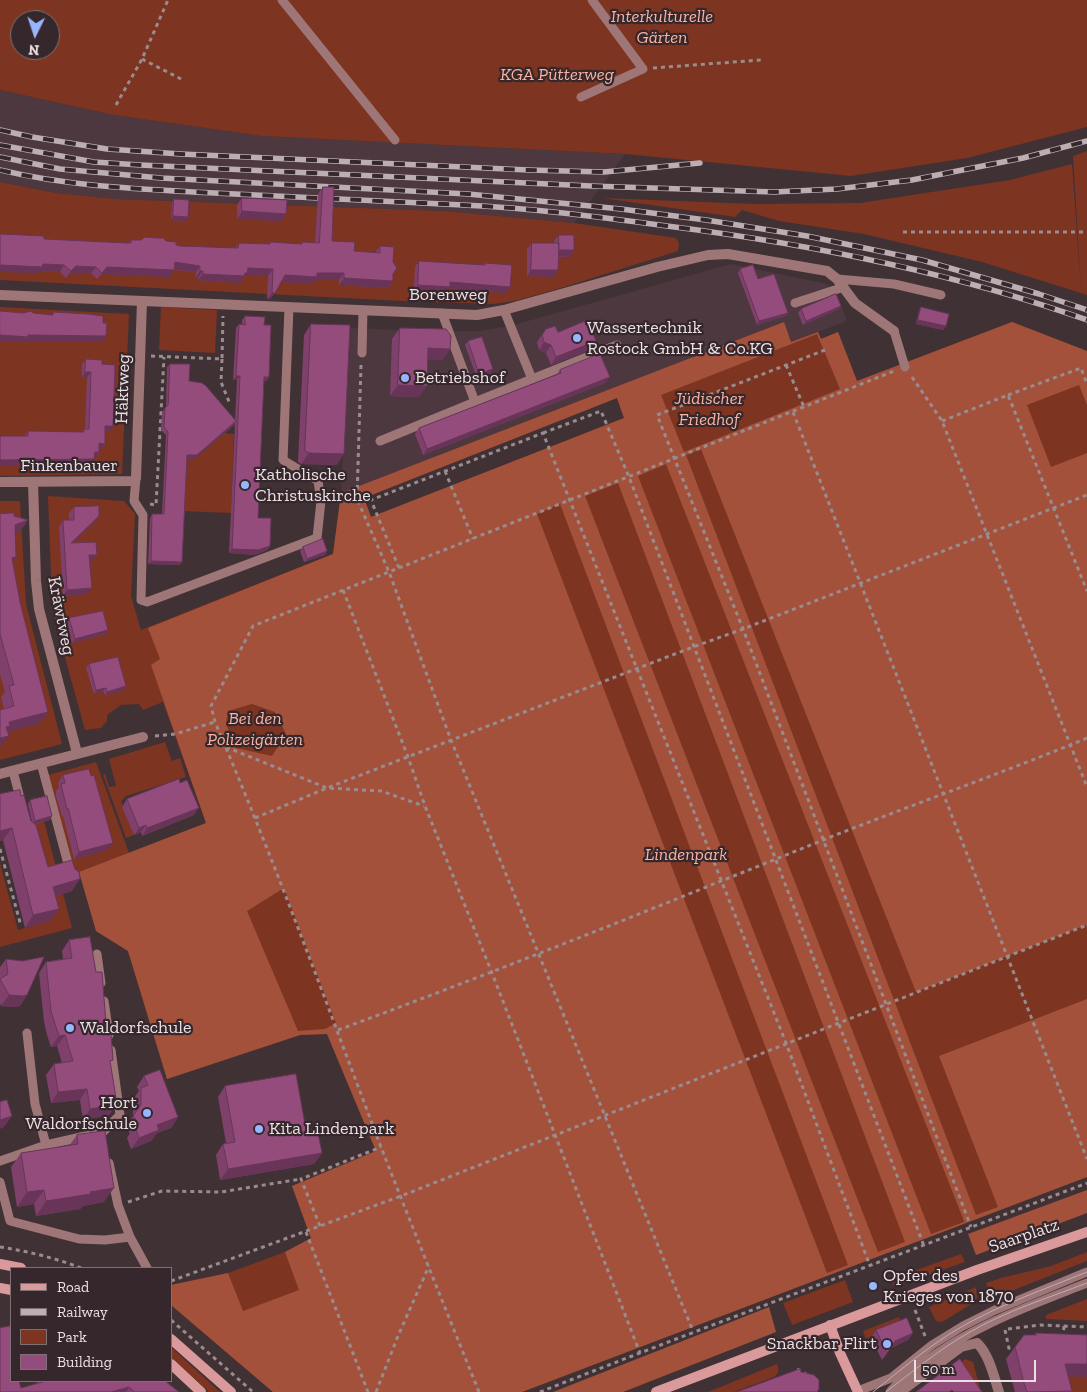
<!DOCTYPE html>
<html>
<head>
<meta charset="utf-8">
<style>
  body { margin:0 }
  #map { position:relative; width:1087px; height:1392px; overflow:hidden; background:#403135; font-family:"Zilla Slab",serif }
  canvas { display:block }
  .legend { position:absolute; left:10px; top:1267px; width:162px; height:115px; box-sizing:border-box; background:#35272b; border:1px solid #7e7175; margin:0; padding:6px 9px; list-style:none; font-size:15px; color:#ebe1e4 }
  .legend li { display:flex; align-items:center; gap:10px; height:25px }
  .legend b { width:25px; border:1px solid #7e7175 }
  .north { position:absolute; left:10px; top:10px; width:50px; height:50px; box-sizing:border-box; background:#35272b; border:1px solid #7e7175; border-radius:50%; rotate:184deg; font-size:14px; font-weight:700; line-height:20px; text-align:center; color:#ebe1e4 }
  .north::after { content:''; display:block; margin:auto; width:18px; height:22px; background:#97b6fd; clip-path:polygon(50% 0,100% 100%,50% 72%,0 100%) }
  .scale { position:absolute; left:914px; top:1360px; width:122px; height:22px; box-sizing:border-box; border:2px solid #ebe1e4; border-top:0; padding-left:6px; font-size:15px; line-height:18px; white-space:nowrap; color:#ebe1e4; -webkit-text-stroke:4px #35272b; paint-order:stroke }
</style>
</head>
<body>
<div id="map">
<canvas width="1087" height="1392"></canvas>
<ul class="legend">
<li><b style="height:6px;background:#da9a9c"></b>Road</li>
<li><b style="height:6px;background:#bbafb3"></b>Railway</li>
<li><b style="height:14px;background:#7d3421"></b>Park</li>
<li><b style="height:14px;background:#944c7d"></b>Building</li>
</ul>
<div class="north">N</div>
<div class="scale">50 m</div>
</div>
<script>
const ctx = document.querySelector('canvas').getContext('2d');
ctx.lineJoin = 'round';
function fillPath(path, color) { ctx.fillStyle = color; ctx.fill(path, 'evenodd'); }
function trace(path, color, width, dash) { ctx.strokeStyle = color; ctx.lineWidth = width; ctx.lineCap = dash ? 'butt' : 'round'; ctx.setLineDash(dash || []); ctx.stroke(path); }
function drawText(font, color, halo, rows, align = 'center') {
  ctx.font = font + ' "Zilla Slab",serif'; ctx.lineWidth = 4.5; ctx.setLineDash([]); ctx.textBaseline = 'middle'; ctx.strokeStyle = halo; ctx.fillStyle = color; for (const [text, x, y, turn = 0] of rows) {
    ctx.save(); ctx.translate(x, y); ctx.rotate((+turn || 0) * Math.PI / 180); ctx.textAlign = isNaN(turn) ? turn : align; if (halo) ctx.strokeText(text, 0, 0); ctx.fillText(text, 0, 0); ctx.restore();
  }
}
const built = new Path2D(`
  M0,90L114,115L262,136L625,154L574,223L444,211L115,199L56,193L0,182Z
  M731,264L827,284L834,290L838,297L847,321L791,342L784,323L341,493L350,328L425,331H480L510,326Z`);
const green = new Path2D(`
  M0,0H1087V127L967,158L851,176L625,154L262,136L114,115L0,90ZM20,20H50V50H20Z
  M1087,151V295L982,262L864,234L779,221L742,210L735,217L602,198L755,204L860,203L1010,180L1072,164L1081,290L1073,156Z
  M0,182L56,193L115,199L444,211L574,223L676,238L679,243L678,251L561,288L515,301L493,304L402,301L0,280Z
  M0,307L129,314L122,474L0,476Z
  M161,307L217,310L215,353L159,350Z
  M784,322L791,342L818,332L821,339L838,332L857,381L1012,322L1087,351V1177L522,1392H273L171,1305V1285L228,1273L285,1252L311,1239L292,1186L376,1151L327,1034L300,1035L167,1079L128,951L96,931L80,872L75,874L48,775L96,762L129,853L206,823L163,702L143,710L139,704L121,705L107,715V721L101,728L85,730L56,625L52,598L48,496L124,501L135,514L131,596L141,630L333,554L341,493ZM617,398L624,418L371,517L364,498Z
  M224,433L234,434L231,513L182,511L184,455L190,459L197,457Z
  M0,501H17L20,502L26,604L62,744L0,760Z
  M165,742L172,761L180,758L186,777L126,796L121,801L134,835L126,838L103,775L105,774L109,787L116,786L109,759Z
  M44,821L72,928L0,947V863L18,930L50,921L33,824Z
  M1087,1252V1261L1004,1294L998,1296L990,1293L986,1283L1001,1278L1051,1266Z
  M961,1254L965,1262L894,1287L891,1279Z
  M845,1280L853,1302L792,1325L783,1303Z
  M976,1287L977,1298L975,1302L942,1322L936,1321L929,1307Z
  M1087,1299V1321L1046,1319V1315Z
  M899,1317L902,1325L866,1339L863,1331Z
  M171,1347L220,1392H209L171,1357Z
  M965,1359L973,1362L981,1392L951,1372Z
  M777,1364C779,1370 779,1373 774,1377L734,1392H708Z
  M1069,1375L1087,1376V1392H1048L1061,1376H1069Z`);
const forest = new Path2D(`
  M784,322L791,342L818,332L821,339L838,332L857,381L1012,322L1087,351V405L1079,385L1027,405L1051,467L1087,453V928L1086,925L916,992L701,449L686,455L976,1215L998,1207L939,1056L1087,999V1177L522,1392H273L171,1305V1285L228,1273L243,1311L299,1290L285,1252L311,1238L292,1186L376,1151L327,1034L300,1035L167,1079L128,951L96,931L79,872L206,823L151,665L160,659L148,628L333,554L341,493ZM817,334L840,389L684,452L661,395ZM617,398L624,418L371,517L364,498ZM666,464L964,1221V1222L931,1234L638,476ZM618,483L905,1242L878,1252L585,496ZM560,504L848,1265L827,1273L537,514ZM252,704L275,712L286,734L272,756L236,748L226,724L228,711ZM284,888L336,1023L325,1029L298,1031L247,911Z
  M1087,1190V1213L976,1255L968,1234Z
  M769,1307L776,1332L623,1392H553Z`);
const path = new Path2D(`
  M142,59L181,79
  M653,68L761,60
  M116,105L142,59L168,0
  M903,232H1087
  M825,350L657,415L743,629L971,1227
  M151,356L222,359L223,316
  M222,359L221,382L230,404
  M361,365L357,499L389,572L451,740L693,1331
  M786,365L804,407
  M912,377L942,421L1087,787
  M1008,395L1081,368L1087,384
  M793,412L1087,1159
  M942,421L1008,395L1087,591
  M543,433L601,411L629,477L924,1246
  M445,471L473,539
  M150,504L156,505L164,357
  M399,568L371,500L543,433L786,1043L870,1266
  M343,590L408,757L425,806L492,973L640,1353
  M155,736L175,734L215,722
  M226,747L327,788L381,791L424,806
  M255,818L327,788L693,647L743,629L1087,495
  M0,849L21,926
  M338,1030C501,970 662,905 823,840C911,805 1000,774 1087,738
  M128,1202L162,1191L221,1192L301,1179
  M320,1226L301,1179L381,1147
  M306,1232L368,1392
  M0,1247C27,1251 55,1258 81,1268
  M171,1281L401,1196L1087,925
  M915,1310L925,1336
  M171,1320L253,1392
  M1008,1329L1040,1325L1087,1327
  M1005,1330L1010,1353
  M1063,1338L1064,1326
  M797,1369L808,1375
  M376,1392L398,1336L429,1266
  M479,1392C446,1310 413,1229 381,1147C327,1005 275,862 215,722L211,706L253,626L894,371
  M540,1392C722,1320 905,1253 1087,1183`);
const lane = new Path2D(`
  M282,0L395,140
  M581,97L643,69L592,0
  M837,279L894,284L941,295
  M795,303L844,287
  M504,310L532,379
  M442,313L475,402L617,345
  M894,331L905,367
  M362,353L363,310
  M380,441L475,402
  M136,478L134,501L143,515L141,600L147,602L317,538L321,501L318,481L283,460L289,307
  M41,763L70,871
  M13,771L21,802
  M97,954L101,983
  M104,1001L109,1035
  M46,1145L103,1132L120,1115L111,1050
  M0,1161L46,1145L35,1104L27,1033
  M109,1163L118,1205L130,1237L147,1268
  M0,1182L10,1221L79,1239L105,1240L130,1237
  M858,1391L891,1378L932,1345L963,1326L995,1310L1087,1272
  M890,1392C899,1381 910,1373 922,1364C972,1326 1029,1306 1087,1283`);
const street = new Path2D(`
  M0,295L477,315L504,310L657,267L708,255L728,254L827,271L837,279L855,303L894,331
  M0,482L134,481L136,478L142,301
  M33,482L36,581L39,609L77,753
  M0,774L143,737
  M900,1392L961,1347L977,1343C989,1354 994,1377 999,1392`);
const secondary = new Path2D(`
  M0,1264L21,1268
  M0,1288L11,1290
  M830,1325L840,1353L858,1392
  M171,1339L231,1392
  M171,1364L201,1392
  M656,1392L977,1270L1087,1232`);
const tram = new Path2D(`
  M873,1392C902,1369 931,1344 963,1326C1002,1304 1045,1289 1087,1272
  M886,1392C913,1371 940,1349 970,1332C1006,1311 1048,1298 1087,1283`);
const rail = new Path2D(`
  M0,130L32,137L107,149L181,154L528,170L604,172L700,163
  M0,145L94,162L140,165L591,186L774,192L837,189L912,180L1023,158L1087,141
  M0,157L60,169L161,178L468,194L621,209L706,220L807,236L922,260L1039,294L1087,310
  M0,170C71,187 142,189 214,193C297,197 380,201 463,205C531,208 599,217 667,226C810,244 951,272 1087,320`);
const wall = new Path2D(`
  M323,187L332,241L354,251L375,253L380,246L393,262V281L388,288L339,285V280H315L312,284L281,282L270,299H267L268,276L246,275L240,283L198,280V278H195L196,272L174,270L170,277L102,274L97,279L91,273H71L66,278L60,272L39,271L37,273L44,239L129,243L131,240L166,241L180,246L235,248L239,243L269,244L270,242L301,244L302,242L315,243L318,194Z
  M242,198L286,214L281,221L237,219V205Z
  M174,199L188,217L185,221L171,220L172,203Z
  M559,235L570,257H558V270L554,277L527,276V249L532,243H554V241Z
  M419,261L483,265L485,263L510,287L506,293L448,288L445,293L414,291L415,267Z
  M740,269L788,313L785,316L757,325L738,273Z
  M921,307L946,326L943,330L916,324L919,311Z
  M801,309H839L803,325L798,313Z
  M245,316L264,325L269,377L266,381H264L258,518L270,546L267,550L255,555L229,553L235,423L234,425L194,459H187L182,562L179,565L148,564L150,518L152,514H162L166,435L161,430L162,412L166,407L167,367L170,364L189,381L235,420L237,380H233L236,328L239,324H242V320Z
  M311,324L337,465L301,464L298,462L304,335Z
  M400,328L450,349L442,360L428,359L419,397L390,396L392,339Z
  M546,329L558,332L591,349L551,365L546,353L539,350L537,342Z
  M468,341L493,369L491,373L477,378L465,345Z
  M86,359L102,364L109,431H105V444L101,449H99V452L96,458H94L90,464L0,465V436H25L28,431L82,432L84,429H85L87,378L82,377V364Z
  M560,370L605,383L423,455L415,434L419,428L557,374Z
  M74,507L94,523L73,543L92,561H90L87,594L63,596L59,527L63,520H69V513Z
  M0,514L14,516L28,520L20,531L15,533L13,563L20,602L48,712L40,723L7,732L0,747V710L4,709L1,697L5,692L0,674Z
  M303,547L327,551L325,555L304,562L300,551Z
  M69,618L108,630L106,634L72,643L67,622Z
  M89,664L126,686L124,690L105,695L103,691L94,694L86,668Z
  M63,775L107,850L74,859L63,816H62L56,796V791L59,787L58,783Z
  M0,794L21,796L31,821L32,822L28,804L30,800L50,820L35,824L48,867L72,891L56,896L59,909L50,921L25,928L3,840L0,841Z
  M127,799L194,815L142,836L141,832L134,835L122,807Z
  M69,940L110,1064L117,1104L109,1115L83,1120L80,1100L51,1103L46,1075L54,1064L62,1063L57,1046L51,1047L47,1035L44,1022L39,973L46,962L63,959L62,951Z
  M6,959L27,995L20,1006L15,1007L1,1006L0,1003V967Z
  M144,1076L178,1117L171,1128L157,1133L151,1141L131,1149L127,1138L130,1133L125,1127L133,1116V1099L139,1091L137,1087Z
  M225,1086L306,1130L322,1153L314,1164L220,1180L216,1155L223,1144L226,1143L218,1097Z
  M77,1135L104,1202L83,1206L80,1209L36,1216L34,1204L17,1207L11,1167L21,1153L69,1146Z
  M876,1330L913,1333L908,1340L891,1348L882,1360L871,1338Z
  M1036,1333L1068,1376L1072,1392H1015L1006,1359L1015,1347L1034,1335Z
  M11,1381L21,1388L37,1383V1381H165L179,1392H0Z`);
const shadedWall = new Path2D(`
  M242,211L286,214L281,221L237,219Z
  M173,216L188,217L185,221L171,220Z
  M559,250H574L570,257L554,256Z
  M175,262L200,266L196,272L170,269Z
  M43,264L64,265L60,272L39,271L37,273L0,272V265Z
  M76,266L96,267L91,273H71L66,278L71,271Z
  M107,267L174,270L170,277L102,274L97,279Z
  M248,268L273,269L268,276L246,275L240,283L198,280L203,274Z
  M531,270H558L554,277L527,276Z
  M200,271H203L198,278H195Z
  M317,273H344L339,280H315L312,284L280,282L285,275Z
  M344,278L393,281L388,288L339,285Z
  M450,282L510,287L506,293L448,288L445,293L414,291L418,285Z
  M272,293H275L270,299H267Z
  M841,306L839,309L803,325L806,321Z
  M788,313L785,316L757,325L759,321Z
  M918,320L946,326L943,330L916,324Z
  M0,335H28L106,336L102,342L25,341L24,342L0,341Z
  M596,341L591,349L551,365L556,357Z
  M544,342L551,345L546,353L539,350Z
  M428,348L450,349L442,360L421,359Z
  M493,369L491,373L477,378L479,374Z
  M85,372H91L87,378L82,377Z
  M236,376H240L237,380H233Z
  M264,377H269L266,381H261Z
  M610,377L605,383L423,455L427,449Z
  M398,385L427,386L419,397L390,396Z
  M236,421L234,425L194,459H184L187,455Z
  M105,426H113L109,431H101Z
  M99,443L105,444L101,449H96Z
  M95,452H99L96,458L91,457Z
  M309,453L344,454L337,465L301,464Z
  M94,459L90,464L0,465V460Z
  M99,516L94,523L67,549L71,543Z
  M28,520L20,531L7,537L15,525Z
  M270,546L267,550L255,555L229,553L232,549Z
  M327,551L325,555L304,562L307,559Z
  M89,555H97L92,561H85Z
  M16,557L8,569L12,558Z
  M151,561L182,562L179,565L148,564Z
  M92,588L87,594L63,596L67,590Z
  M108,630L106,634L72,643L75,639Z
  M126,686L124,690L105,695L107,692Z
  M106,688L103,691L94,694L96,690Z
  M48,712L40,723L5,733L0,738L9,722Z
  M9,736L0,747V738Z
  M199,808L194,815L142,836L147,828Z
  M52,816L50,820L33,824L35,821Z
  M146,825L141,832L134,835L139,828Z
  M12,828L3,840L0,841V831Z
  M113,843L107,850L74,859L79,852Z
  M80,879L72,891L45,900L53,887Z
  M59,909L50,921L25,928L33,915Z
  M9,995H27L20,1006L15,1007L1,1006Z
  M65,1035L57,1046L51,1047L59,1036Z
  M87,1089L80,1100L51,1103L58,1092Z
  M117,1104L109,1115L83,1120L90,1109Z
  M12,1116L4,1127L0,1129V1120Z
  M178,1117L171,1128L157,1133L151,1141L131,1149L139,1138L157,1125Z
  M322,1153L314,1164L220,1180L228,1169Z
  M114,1188L104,1202L83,1206L80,1209L36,1216L46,1201L90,1192Z
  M44,1190L34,1204L17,1207L27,1192Z
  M913,1333L908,1340L890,1348L895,1341Z
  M1065,1364H1087V1377L1057,1376Z
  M129,1387L126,1392H111Z`);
const building = new Path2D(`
  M323,187H334L332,241L355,242L354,251L380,253V246L394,247L393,262L397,268L393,274V281L344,278V273H317V277L285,275L275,293H272L273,269L248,268L247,273H245L244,276L203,274V271H200V266L175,262L174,270L107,267L102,273L96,267L76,266L71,271L64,265L43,264L42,267L0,265V234L44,236V239L126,243H131V240H141L145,237L157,238H163L166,241L176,242V245L180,246L238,248L239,243L270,244V242L302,244V242L319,243Z
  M242,198L287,200L286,214L242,211Z
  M174,199L189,200L188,217L173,216Z
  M559,235H574V250H559Z
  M532,243H559L558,270H531Z
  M419,261L485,265V263L512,265L510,287L450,282V287L418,285Z
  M753,265L758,279L774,274L788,313L759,321L740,269Z
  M836,294L841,306L806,321L801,309Z
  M921,307L949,314L946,326L918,320Z
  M0,311L23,313L31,311L33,313L53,315V312L88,314L103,316V323H107L106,336L28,335V337L0,335Z
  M245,316L265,317L264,325H271L269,377H264L258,518H271L270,546L258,550L232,549L240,376H236L239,324L245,325Z
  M588,320L596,341L556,357L551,345L544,342L542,335L546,329L555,326L558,332Z
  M311,324L350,325L344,454L309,453L305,451Z
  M400,328L446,329L451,336L450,349L428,348L427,386L398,385Z
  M482,337L493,369L479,374L468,341Z
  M600,354L610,377L427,449L419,428L561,373L560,370Z
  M86,359L102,360V364L115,365L113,426H105V444L99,443V452H95L94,459L0,460V436H28V431L84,432V429H89L91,372H85Z
  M170,364H190L189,381L202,383L206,386L236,421L197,455H187L182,562L151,561L152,514H164L168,432L164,427L165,408L168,405Z
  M99,506V516L71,543L96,542L97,555H89L92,588L67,590L63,520H74V507Z
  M14,513V516L28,520L15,525L16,557L12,558L20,602L48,712L9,722L10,726L6,727L9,736L0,738V710L14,706L9,686L14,685L0,634V514Z
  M323,539L327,551L307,559L303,547Z
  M103,611L108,630L75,639L69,618Z
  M118,657L126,686L107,692L106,688L96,690L89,664Z
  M89,769L91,776L94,775L113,843L79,852L68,808L67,809L62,789L61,784L65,783L63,775Z
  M179,779L180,783L187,780L199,808L147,828L146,825L139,828L127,799Z
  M20,790L21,796L24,795L31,821L36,825L48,867L72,860L75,869L79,872L80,879L53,887L59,909L33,915L12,828L0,831V794Z
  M47,796L52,816L35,821L30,800Z
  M90,937L96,972H102L106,1024H110L111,1034L113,1060L110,1061L117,1104L90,1109L87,1089L58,1092L54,1064L73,1061L65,1035L59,1036L55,1024L51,1011L46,962L72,958L69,940Z
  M44,957L27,995L23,996L9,995L0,979L8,974L6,959L22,961Z
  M160,1070L178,1117L157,1125L159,1130L139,1138L135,1127L139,1124L133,1116L141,1105V1088L148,1085L144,1076Z
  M296,1074L306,1130L317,1128L322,1153L228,1169L223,1144L235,1142L225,1086Z
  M7,1100L12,1116L0,1120V1102Z
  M105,1131L114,1188L90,1192L91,1194L46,1201L44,1190L27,1192L21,1153L78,1144L77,1135Z
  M907,1318L913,1333L895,1341L887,1353L876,1330Z
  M11,1326V1381H19L21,1388L46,1381H165L179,1392H135L129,1387L111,1392H0V1328Z
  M1036,1333L1087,1335V1364H1065L1072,1391L1027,1392L1024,1383L1015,1347L1024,1335H1036Z
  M960,1359L982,1392H954L952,1390L949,1392H916Z
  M800,1369L801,1372L814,1375L819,1380V1389L817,1392H737Z`);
const markers = [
  [577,338,5,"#97b6fd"],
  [405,378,5,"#97b6fd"],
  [245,485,5,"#97b6fd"],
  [70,1028,5,"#97b6fd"],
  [147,1113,5,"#97b6fd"],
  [259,1129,5,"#97b6fd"],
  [873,1286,5,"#97b6fd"],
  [887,1344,5,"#97b6fd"]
];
const parkNames = [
  ["Interkulturelle",662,17],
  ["Gärten",662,38],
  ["KGA Pütterweg",557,75],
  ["Jüdischer",709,399],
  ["Friedhof",709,420],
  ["Bei den",255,719],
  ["Polizeigärten",255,740],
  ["Lindenpark",686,855]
];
const streetNames = [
  ["Borenweg",448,295],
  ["Häktweg",123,389,-88],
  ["Finkenbauer",69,466],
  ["Kräwtweg",61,616,79],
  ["Saarplatz",1024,1236,-19]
];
const poiNames = [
  ["Wassertechnik",587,328],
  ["Rostock GmbH & Co.KG",587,349],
  ["Betriebshof",415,378],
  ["Katholische",255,475],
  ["Christuskirche",255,496],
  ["Waldorfschule",80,1028],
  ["Hort",137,1103,"right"],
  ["Waldorfschule",137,1124,"right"],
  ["Kita Lindenpark",269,1129],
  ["Opfer des",883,1276],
  ["Krieges von 1870",883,1297],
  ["Snackbar Flirt",877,1344,"right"]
];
fillPath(built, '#4e383f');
fillPath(green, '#7d3421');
fillPath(forest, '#a4513b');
trace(path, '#988c8f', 3, [4, 4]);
trace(lane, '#9f7677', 9);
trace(street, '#9f7677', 10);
trace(secondary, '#da9a9c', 10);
trace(tram, '#bbafb3', 1);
trace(rail, '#bbafb3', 5.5);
trace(rail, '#35272b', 4, [11]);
fillPath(wall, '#7f416c');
fillPath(shadedWall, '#683558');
fillPath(building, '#944c7d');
trace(building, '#683558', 1);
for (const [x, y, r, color] of markers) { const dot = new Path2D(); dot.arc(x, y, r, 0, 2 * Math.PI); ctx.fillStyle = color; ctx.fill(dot); trace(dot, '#35272b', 2); }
drawText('italic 18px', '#f9b3a0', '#35272b', parkNames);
drawText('18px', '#ebe1e4', '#35272b', streetNames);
drawText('18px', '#ebe1e4', '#35272b', poiNames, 'left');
</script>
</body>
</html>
